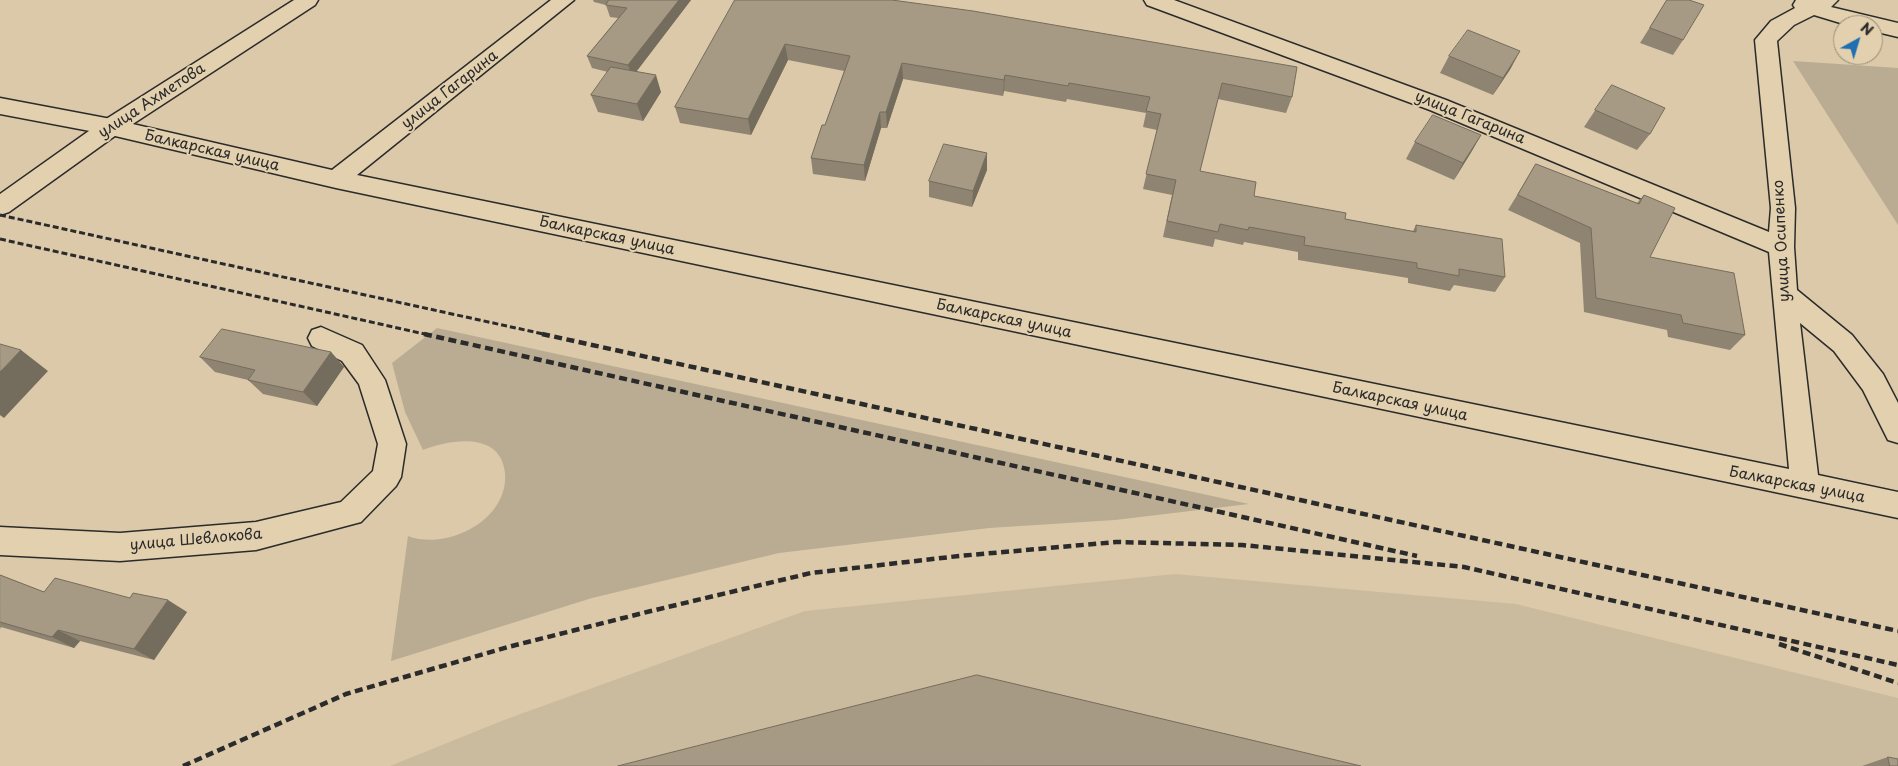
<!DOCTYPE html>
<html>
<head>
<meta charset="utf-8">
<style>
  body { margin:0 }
  #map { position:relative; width:1898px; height:766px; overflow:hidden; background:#dbc9a9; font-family:"Playpen Sans",sans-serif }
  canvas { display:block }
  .north { position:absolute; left:1833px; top:15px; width:50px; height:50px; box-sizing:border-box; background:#e2d0ae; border:1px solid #998e7a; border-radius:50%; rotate:39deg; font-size:14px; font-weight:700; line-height:20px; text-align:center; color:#2b2b2b }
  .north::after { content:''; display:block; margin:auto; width:18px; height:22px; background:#1f6fb2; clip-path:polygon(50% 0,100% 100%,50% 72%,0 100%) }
</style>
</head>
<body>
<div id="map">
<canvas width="1898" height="766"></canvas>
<div class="north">N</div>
</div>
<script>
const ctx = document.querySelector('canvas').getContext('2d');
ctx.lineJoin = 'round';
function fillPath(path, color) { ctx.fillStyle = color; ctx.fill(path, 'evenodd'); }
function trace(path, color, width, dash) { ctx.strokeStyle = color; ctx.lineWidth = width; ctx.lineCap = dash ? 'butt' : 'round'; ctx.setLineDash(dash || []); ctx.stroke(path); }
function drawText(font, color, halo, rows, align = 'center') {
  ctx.font = font + ' "Playpen Sans",sans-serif'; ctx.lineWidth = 4; ctx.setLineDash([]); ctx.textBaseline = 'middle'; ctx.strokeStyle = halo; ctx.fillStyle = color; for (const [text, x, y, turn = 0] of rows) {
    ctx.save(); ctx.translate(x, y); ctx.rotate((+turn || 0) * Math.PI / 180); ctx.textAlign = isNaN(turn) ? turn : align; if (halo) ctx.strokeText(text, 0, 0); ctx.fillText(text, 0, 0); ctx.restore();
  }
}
const built = new Path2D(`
  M1175,574L1516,604L1898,698V766H390L504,720L805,611Z`);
const green = new Path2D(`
  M1793,61L1898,68V225Z
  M437,328L1249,504L1115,520L989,528L779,553L592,598L391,661L408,536C447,551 509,520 505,473C501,431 450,439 423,450L405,412L392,363Z`);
const minor = new Path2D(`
  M551,0H574L357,175L1789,469L1769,252L1430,110L1147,5L1144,0H1174L1446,100L1769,232L1771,208L1755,40L1771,21L1795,8L1793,5L1796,0H1838L1831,7L1898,23V37L1873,31V25H1847L1814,15L1794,25L1777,41L1795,208L1794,247L1797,290L1852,335L1883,374L1898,403V443L1888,440L1863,390L1834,351L1800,323L1818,475L1898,492V518L336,188L111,135L0,114V98L111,119L332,170Z
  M321,327L362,345L385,380L406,444L401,477L396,486L361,522L256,550L120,561L0,555V527L120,533L256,522L341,502L373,471L378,444L359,384L342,361L312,346L308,338L312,330Z`);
const major = new Path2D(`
  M294,0H318L315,5L119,133L9,212L0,215V194L103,121Z`);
const railFar1 = new Path2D(`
  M0,215L548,335
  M0,239L429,335`);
const rail = new Path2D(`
  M424,334L1417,556
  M542,334L1898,631
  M1779,644L1898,683
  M183,766L346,694L508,647L651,611L811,573L959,556L1116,542L1242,545L1464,567L1898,665`);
const wall = new Path2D(`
  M593,0H691L637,71L661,92L643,121L598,112L591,95L608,72L592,68L587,56L618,18L610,17L606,5L594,2Z
  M735,0H892L1292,97L1286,113L1218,99L1200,171L1254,196L1345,219L1413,231L1416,225L1505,277L1495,292L1454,285L1450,291L1408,283V278L1298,260V252L1244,242L1243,245L1215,239L1213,247L1163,237L1172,195L1143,189L1157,130L1143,127L1146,113L1067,99L1066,102L1004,91L1003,96L903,79L887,128H881L865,181L813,174L811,158L825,125L844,71L788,60L751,135L680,123L675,107Z
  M1667,0L1683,40L1673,55L1640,43Z
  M1449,56L1511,68L1493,95L1440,73Z
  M1612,85L1650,134L1637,150L1584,127Z
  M1481,135L1454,180L1406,159L1415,142Z
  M1536,164L1637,203L1644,195L1650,257L1745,335L1730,350L1668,337L1667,330L1584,312L1580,243L1508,210Z
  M987,170L972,207L929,197V181Z
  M331,352L344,367L317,406L263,394L248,380L215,372L200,357Z
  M0,575L44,592L187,612L154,660L80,641L74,648L1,627L0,629Z
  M1888,757L1898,766H1862Z`);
const shadedWall = new Path2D(`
  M679,0H691L632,77L628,65Z
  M785,44L788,60L751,135L748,119Z
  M1520,51L1511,68L1493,95L1503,78Z
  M902,63L903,79L887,128L886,112Z
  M656,75L661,92L643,121L637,104Z
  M1005,75L1004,91L1003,96L1004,80Z
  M880,112L881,128L865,181L864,165Z
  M1481,135L1472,151L1454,180L1463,163Z
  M987,153V170L972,207L973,191Z
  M21,350L48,371L4,418L0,415V372Z
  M331,352L344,367L317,406L303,392Z
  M168,600L187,612L154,660L134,649Z
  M58,630L80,641L74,648L52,637Z`);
const building = new Path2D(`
  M609,0H679L628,65L587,56L627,8L606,5Z
  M735,0H892L973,11L1297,67L1292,97L1222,83L1200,171L1256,182L1254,196L1346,213L1345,219L1416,232V225L1502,239L1505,277L1459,269V276L1417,268V263L1304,245L1305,237L1249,227L1248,230L1220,224L1218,232L1167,221L1176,180L1146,174L1161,114L1146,111L1150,97L1069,83L1068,86L1005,75L1004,80L902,63L886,112H880L864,165L811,158L822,125H825L850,56L785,44L748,119L675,107Z
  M1667,0H1689L1704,5L1683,40L1650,28Z
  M1468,30L1520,51L1503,78L1449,56Z
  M611,67L656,75L637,104L591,95Z
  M1612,85L1665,108L1650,134L1595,110Z
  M1433,115L1481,135L1463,163L1415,142Z
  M944,144L987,153L973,191L929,181Z
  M1536,164L1639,204L1644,195L1675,208L1650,257L1734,273L1745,335L1683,323L1681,315L1596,298L1591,228L1518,195Z
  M222,329L331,352L303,392L248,380L255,370L200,357Z
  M0,344L21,350L0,372Z
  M0,575L44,592L55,578L130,598L133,593L168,600L134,649L58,630L52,637L0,622Z
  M977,675L1361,766H618Z
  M1888,757L1898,759V766H1890Z`);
const streetNames = [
  ["улица Гагарина",450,90,-38],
  ["улица Ахметова",152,101,-33],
  ["улица Гагарина",1470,118,22],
  ["Балкарская улица",212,151,13],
  ["Балкарская улица",607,236,12],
  ["улица Осипенко",1782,241,-93],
  ["Балкарская улица",1004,319,12],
  ["Балкарская улица",1400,402,12],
  ["Балкарская улица",1797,485,11],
  ["улица Шевлокова",196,540,-5]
];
fillPath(built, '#cbbb9e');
fillPath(green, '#baac92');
trace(minor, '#2b2b2b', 3);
trace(major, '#2b2b2b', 3);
fillPath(minor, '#e2d0ae');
fillPath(major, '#e2d0ae');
trace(railFar1, '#2b2b2b', 3, [6, 3]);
trace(rail, '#2b2b2b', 4.5, [8, 4.5]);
fillPath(wall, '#8f8472');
fillPath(shadedWall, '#746c5c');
fillPath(building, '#a69a84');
trace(building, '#746c5c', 1);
drawText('15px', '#2b2b2b', '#e2d0ae', streetNames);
</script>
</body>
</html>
